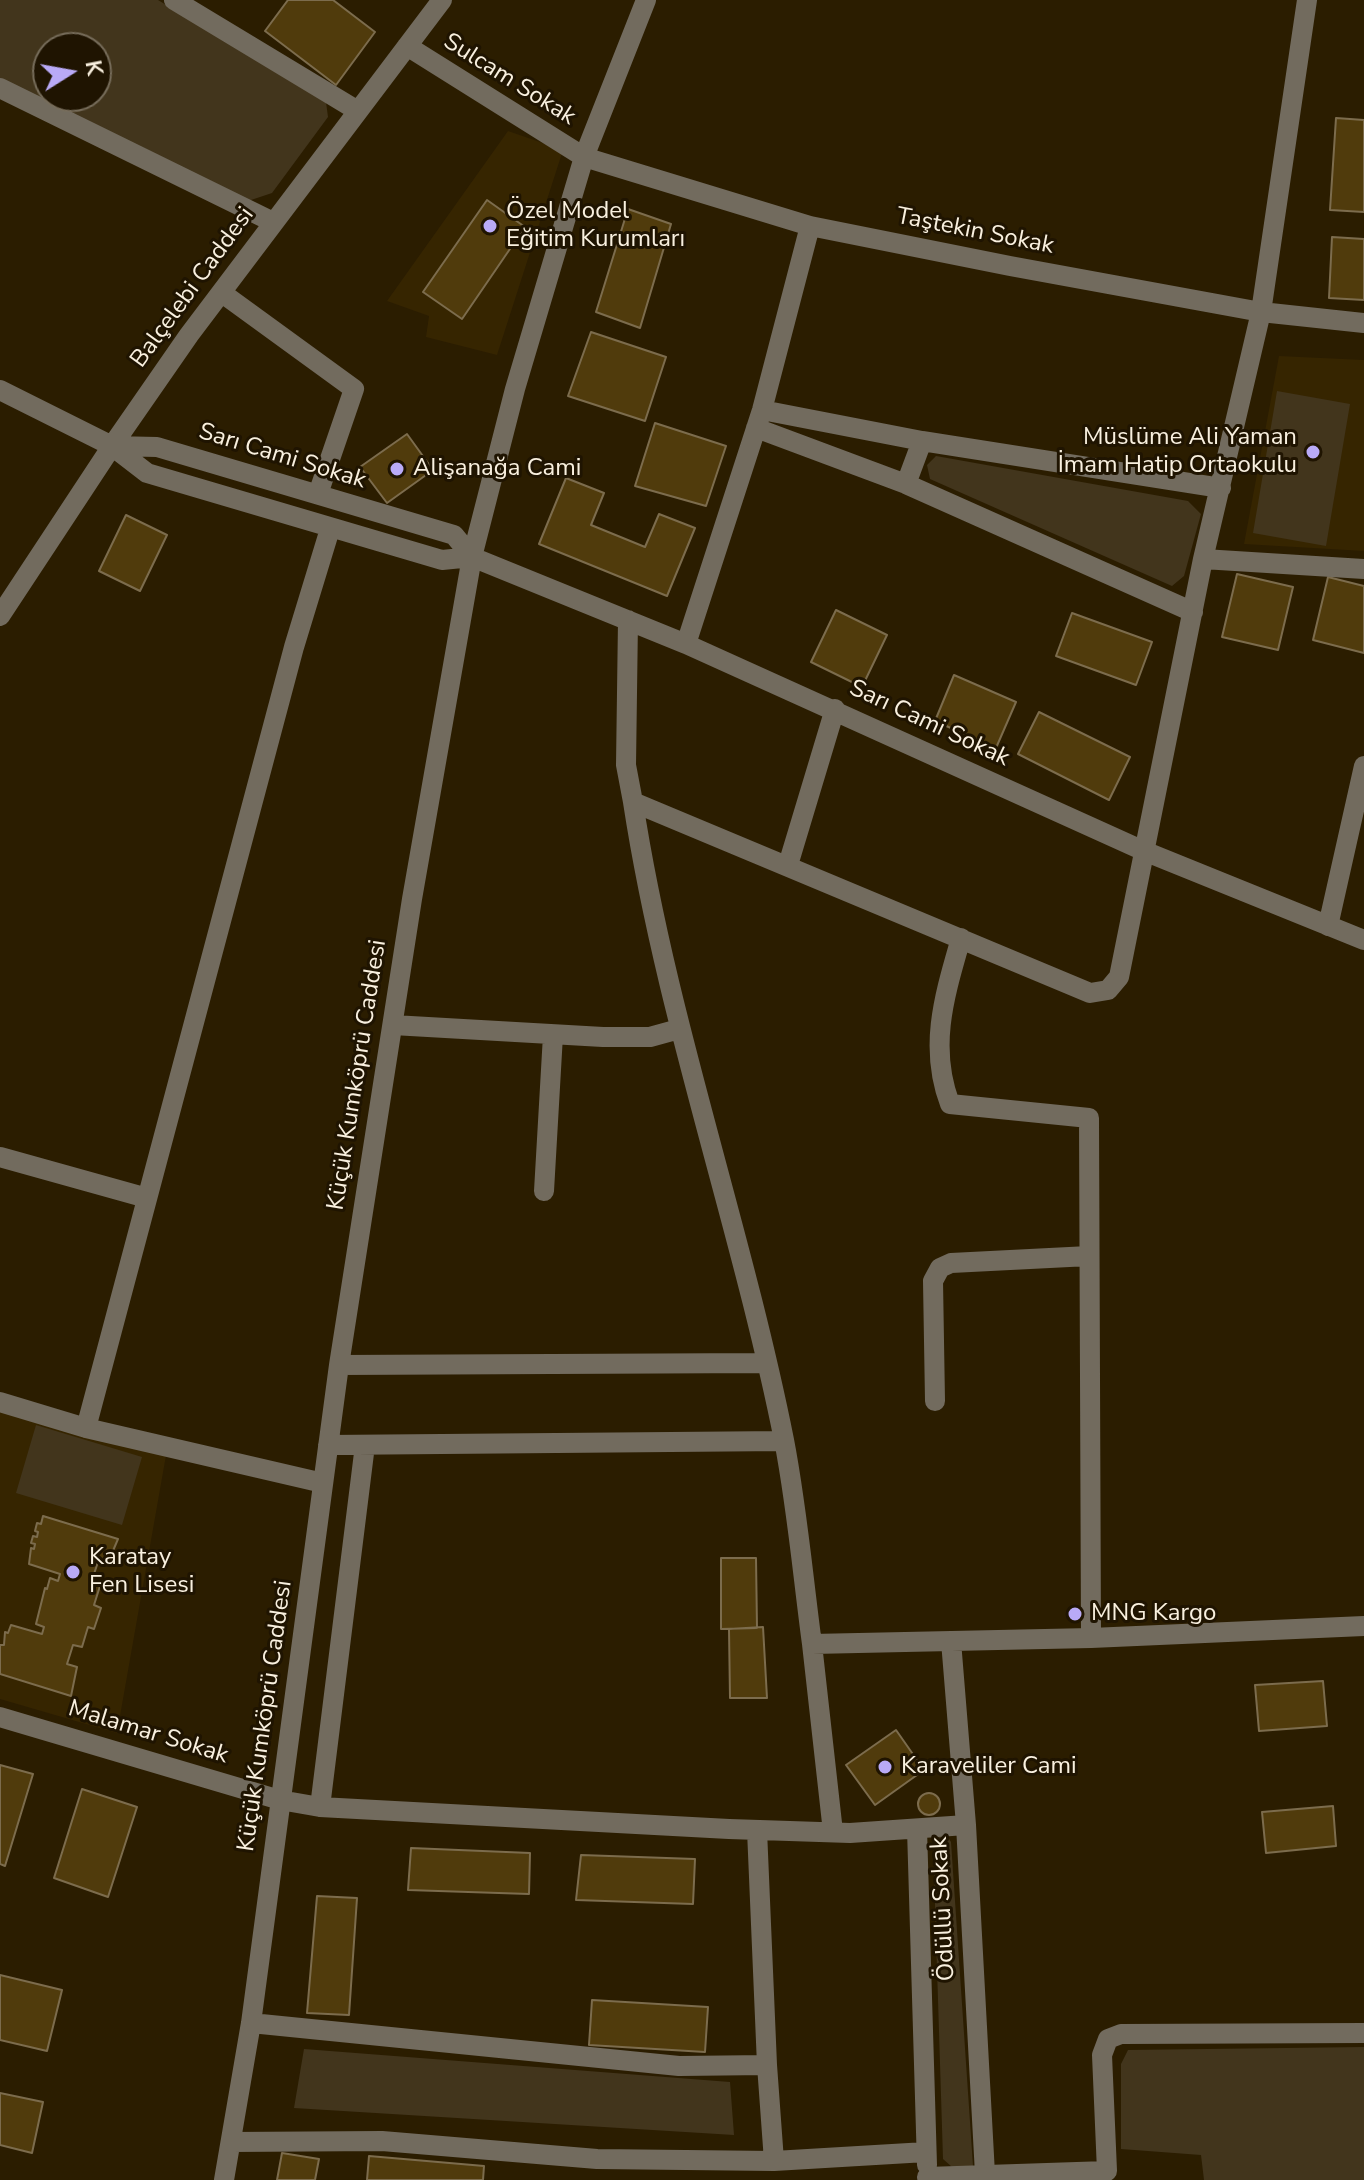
<!DOCTYPE html>
<html>
<head>
<meta charset="utf-8">
<style>
  body { margin:0 }
  #map { position:relative; width:1364px; height:2180px; overflow:hidden; background:#2b1d00; font-family:"Nunito Sans",sans-serif }
  canvas { display:block }
  .north { position:absolute; left:32px; top:32px; width:80px; height:80px; box-sizing:border-box; background:#1f1401; border:2px solid #766c5a; border-radius:50%; rotate:79deg; font-size:22px; font-weight:700; line-height:32px; text-align:center; color:#f9f0df }
  .north::after { content:''; display:block; margin:auto; width:28px; height:36px; background:#b9aaf7; clip-path:polygon(50% 0,100% 100%,50% 72%,0 100%) }
</style>
</head>
<body>
<div id="map">
<canvas width="1364" height="2180"></canvas>
<div class="north">K</div>
</div>
<script>
const ctx = document.querySelector('canvas').getContext('2d');
ctx.lineJoin = 'round';
function fillPath(path, color) { ctx.fillStyle = color; ctx.fill(path, 'evenodd'); }
function trace(path, color, width, dash) { ctx.strokeStyle = color; ctx.lineWidth = width; ctx.lineCap = dash ? 'butt' : 'round'; ctx.setLineDash(dash || []); ctx.stroke(path); }
function drawText(font, color, halo, rows, align = 'center') {
  ctx.font = font + ' "Nunito Sans",sans-serif'; ctx.lineWidth = 6; ctx.setLineDash([]); ctx.textBaseline = 'middle'; ctx.strokeStyle = halo; ctx.fillStyle = color; for (const [text, x, y, turn = 0] of rows) {
    ctx.save(); ctx.translate(x, y); ctx.rotate((+turn || 0) * Math.PI / 180); ctx.textAlign = isNaN(turn) ? turn : align; if (halo) ctx.strokeText(text, 0, 0); ctx.fillText(text, 0, 0); ctx.restore();
  }
}
const built = new Path2D(`
  M508,131L563,150L497,355L426,337L429,316L387,301Z
  M1279,356L1364,360V551L1244,544Z
  M0,1401L168,1444L117,1733L0,1699Z`);
const green = new Path2D(`
  M0,0H158L326,102L328,117L272,193L248,201L0,80ZM48,48H96V96H48Z
  M1277,391L1350,404L1326,546L1253,533Z
  M936,456L1188,501L1201,514L1184,576L1172,586L930,479L927,465Z
  M36,1425L142,1457L122,1525L16,1493Z
  M940,1834L947,1836L951,1842L973,2166L952,2167L943,2159L933,1840Z
  M1364,2047V2180H1204L1201,2155L1121,2149V2064L1128,2050Z
  M304,2049L730,2082L734,2135L294,2108Z`);
const building = new Path2D(`
  M288,0H333L375,32L336,85L265,31Z
  M1336,118L1364,120V212L1330,210Z
  M487,200L525,227L462,319L423,292Z
  M628,209L671,224L640,328L596,312Z
  M1332,237L1364,239V300L1329,298Z
  M591,332L666,357L645,421L568,396Z
  M655,423L726,446L706,506L635,486Z
  M407,434L433,470L387,503L360,467Z
  M566,478L604,493L591,525L645,547L659,514L695,528L667,596L539,544Z
  M126,515L167,535L140,591L99,571Z
  M1237,574L1293,587L1278,650L1222,637Z
  M1328,577L1364,586V653L1313,640Z
  M836,610L887,635L862,687L811,662Z
  M1072,613L1152,642L1136,685L1056,656Z
  M954,675L1016,702L996,748L935,721Z
  M1039,712L1130,757L1109,800L1018,754Z
  M43,1516L118,1539L107,1565L98,1562L91,1583L100,1586L94,1605L101,1608L94,1629L88,1627L82,1647L73,1645L67,1664L77,1667L71,1696L0,1674V1645H4L5,1632L8,1633L11,1625L42,1634L44,1627L36,1624L45,1588L47,1589L50,1578L58,1581L60,1574L29,1564L31,1548L34,1549L35,1544L31,1543L33,1536L37,1537L38,1532L35,1531L37,1523L41,1524Z
  M721,1558H756L757,1628L721,1629Z
  M763,1627L767,1698H730L729,1629Z
  M1323,1681L1327,1726L1259,1731L1255,1685Z
  M896,1730L924,1770L875,1805L846,1765Z
  M0,1765L33,1774L5,1866L0,1864Z
  M82,1789L137,1807L108,1897L54,1878Z
  M918 1804a11 11 0 1 1 22 0a11 11 0 1 1-22 0Z
  M1333,1806L1336,1846L1266,1853L1262,1812Z
  M411,1848L530,1853L529,1894L408,1890Z
  M581,1855L695,1859L693,1904L576,1900Z
  M317,1896L357,1898L349,2015L307,2013Z
  M0,1975L62,1990L47,2051L0,2040Z
  M592,2000L708,2007L705,2052L589,2045Z
  M0,2093L43,2102L32,2153L0,2145Z
  M282,2153L319,2159L315,2180H277Z
  M369,2156L484,2166L483,2180H367Z`);
const minor = new Path2D(`
  M174,0L358,111
  M1307,0L1261,312L1203,559L1119,977L1108,990L1090,993L633,802C666,1018 741,1225 784,1440C797,1507 803,1577 812,1644L1091,1638L1364,1626
  M407,46L584,157L810,226L1010,266L1261,312L1364,323
  M0,88L273,222
  M222,293L354,389L318,494
  M0,390L112,446L147,473L442,560L472,557L686,644L1144,851L1364,940
  M762,410L922,441L1221,488
  M756,428L906,484L1193,612
  M112,446L157,447L454,535L472,557
  M906,484L922,441
  M1203,559L1364,569
  M0,616L112,446L189,335L442,0
  M628,620L626,765L633,802
  M686,644L762,410L810,226
  M788,865L835,709
  M1328,926L1364,766
  M961,938C945,994 928,1046 950,1104L1089,1118L1091,1638
  M393,1025L603,1037H650L679,1029
  M0,1157L147,1198
  M544,1191L553,1035
  M339,1365L765,1363
  M935,1401L933,1281L940,1268L951,1263L1089,1256
  M0,1402L86,1428L323,1483
  M86,1428L294,647L330,529
  M328,1445L784,1441
  M951,1641L966,1825L985,2174
  M812,1644L833,1832
  M0,1717L280,1800L320,1807L729,1829L850,1833L966,1825
  M320,1807L365,1445
  M917,1829L927,2165
  M757,1830L767,2065L774,2161L926,2152
  M251,2023L679,2066L767,2065
  M231,2142L382,2141L597,2159L774,2161
  M927,2177L1107,2171L1102,2055L1108,2039L1121,2034L1364,2033
  M224,2180L251,2023L339,1365L412,899L472,557L515,389L584,157L646,0`);
const markers = [
  [490,226,8,"#b9aaf7"],
  [1313,452,8,"#b9aaf7"],
  [397,469,8,"#b9aaf7"],
  [73,1572,8,"#b9aaf7"],
  [1075,1614,8,"#b9aaf7"],
  [885,1767,8,"#b9aaf7"]
];
const streetNames = [
  ["Sulcam Sokak",509,80,32],
  ["Taştekin Sokak",975,232,11],
  ["Balçelebi Caddesi",193,288,-54],
  ["Sarı Cami Sokak",282,457,17],
  ["Sarı Cami Sokak",929,724,25],
  ["Küçük Kumköprü Caddesi",358,1075,-81],
  ["Küçük Kumköprü Caddesi",266,1716,-82],
  ["Malamar Sokak",148,1733,17],
  ["Ödüllü Sokak",944,1909,-93]
];
const poiNames = [
  ["Özel Model",506,212],
  ["Eğitim Kurumları",506,240],
  ["Müslüme Ali Yaman",1297,438,"right"],
  ["İmam Hatip Ortaokulu",1297,466,"right"],
  ["Alişanağa Cami",413,469],
  ["Karatay",89,1558],
  ["Fen Lisesi",89,1586],
  ["MNG Kargo",1091,1614],
  ["Karaveliler Cami",901,1767]
];
fillPath(built, '#362500');
fillPath(green, '#42351c');
fillPath(building, '#503b0c');
trace(building, '#7c6c4d', 2);
trace(minor, '#726b5e', 20);
for (const [x, y, r, color] of markers) { const dot = new Path2D(); dot.arc(x, y, r, 0, 2 * Math.PI); ctx.fillStyle = color; ctx.fill(dot); trace(dot, '#1f1401', 3); }
drawText('24px', '#f9f0df', '#1f1401', streetNames);
drawText('24px', '#f9f0df', '#1f1401', poiNames, 'left');
</script>
</body>
</html>
